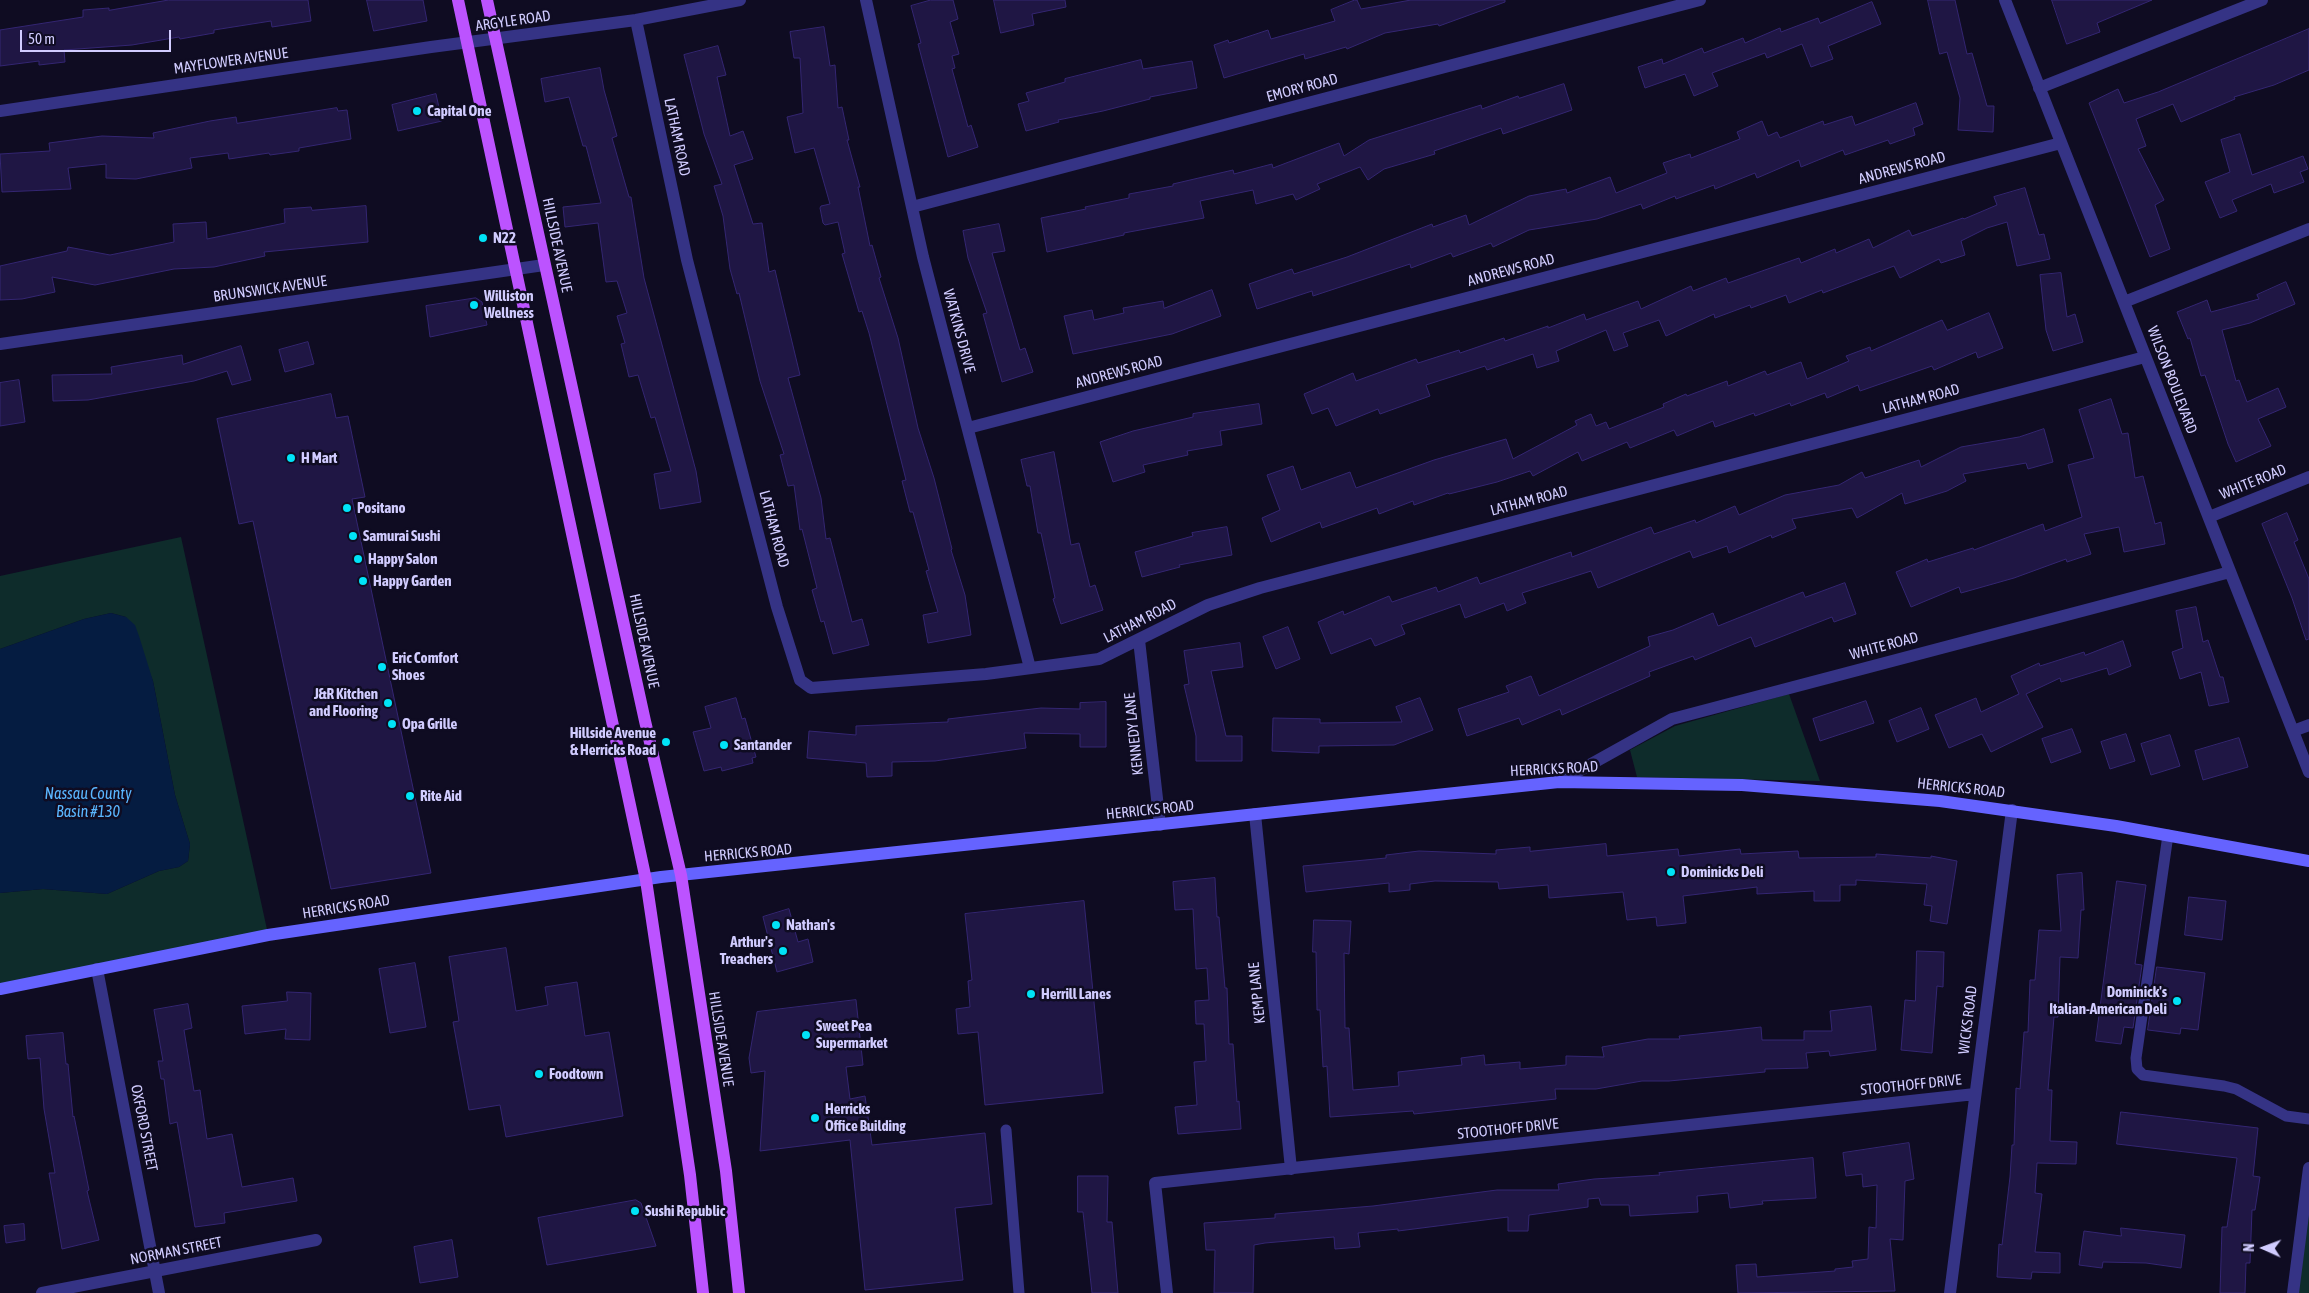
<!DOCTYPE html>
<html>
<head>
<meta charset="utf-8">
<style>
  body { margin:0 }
  #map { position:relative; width:2309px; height:1293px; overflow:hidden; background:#0f0c22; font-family:"Asap Condensed",sans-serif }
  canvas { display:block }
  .north { position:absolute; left:2239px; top:1223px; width:50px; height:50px; -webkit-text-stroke:4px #0f0c22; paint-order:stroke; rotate:272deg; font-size:14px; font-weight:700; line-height:20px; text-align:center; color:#d1ccff }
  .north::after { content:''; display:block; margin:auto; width:18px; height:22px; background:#d1ccff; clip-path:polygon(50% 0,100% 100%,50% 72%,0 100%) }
  .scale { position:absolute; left:20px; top:30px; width:151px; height:22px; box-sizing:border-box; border:2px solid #d1ccff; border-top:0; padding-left:6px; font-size:15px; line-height:18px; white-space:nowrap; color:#d1ccff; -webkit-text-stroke:4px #0f0c22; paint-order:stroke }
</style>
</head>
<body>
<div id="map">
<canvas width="2309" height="1293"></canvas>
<div class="north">N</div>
<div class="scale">50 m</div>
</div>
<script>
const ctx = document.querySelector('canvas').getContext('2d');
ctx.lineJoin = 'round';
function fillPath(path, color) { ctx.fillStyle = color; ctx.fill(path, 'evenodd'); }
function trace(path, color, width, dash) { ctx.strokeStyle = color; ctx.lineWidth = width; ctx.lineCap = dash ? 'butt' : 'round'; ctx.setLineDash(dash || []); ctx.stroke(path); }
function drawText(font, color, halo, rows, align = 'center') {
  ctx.font = font + ' "Asap Condensed",sans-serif'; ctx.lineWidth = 5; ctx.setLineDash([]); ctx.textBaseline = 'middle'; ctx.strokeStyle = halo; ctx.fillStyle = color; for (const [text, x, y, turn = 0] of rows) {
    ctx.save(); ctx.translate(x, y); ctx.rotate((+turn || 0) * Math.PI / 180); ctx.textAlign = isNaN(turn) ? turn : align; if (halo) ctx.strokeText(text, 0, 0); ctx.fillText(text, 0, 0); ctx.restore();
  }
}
const green = new Path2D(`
  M181,537L268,934L0,989V893L43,889L107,894L159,871L179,867L188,861L190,844L175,795L153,681L126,617L111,613L84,619L0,649V576Z
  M1789,694L1820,781L1637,777L1630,750L1675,726Z
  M2309,1168V1293H2293Z`);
const water = new Path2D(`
  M111,613L126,617L135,625L139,636L153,681L175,795L190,844L188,861L179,867L159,871L107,894L43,889L0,893V649L84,619Z`);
const building = new Path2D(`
  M169,0H308L311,21L272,27L271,21L214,30V33L180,39L179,37L132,45L64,50L65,62L39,65V61L0,66V30L83,17V10L109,8V10Z
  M367,0H423L427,21L374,31Z
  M931,0H953L958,19L950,22L959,54L952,56L955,68L952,69L968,127L971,125L978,147L948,157L918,44L921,43L911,6Z
  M994,0H1065L1066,7L1032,14L1034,25L1001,33Z
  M1355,0H1357L1361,9L1411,0H1505V2L1439,26L1438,24L1385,33L1347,49L1346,47L1305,59L1304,54L1224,78L1214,45L1228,40L1229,43L1268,30L1271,39L1335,21L1331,10Z
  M1928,0H1955L1967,54L1972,53L1987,106H1994L1993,132L1958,130L1960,98L1947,52L1940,54Z
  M2052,0H2152L2097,23L2100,32L2067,44Z
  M1872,2L1881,24L1828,46L1833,59L1811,67L1802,44L1767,58L1765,53L1712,73L1718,86L1694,96L1685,74L1645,88L1638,67L1662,59L1663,64L1702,48L1704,53L1743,38L1745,43L1780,28L1781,32L1818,18L1820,23Z
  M824,27L830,66L835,65L838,108L842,107L849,140H847L860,187H858L870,246L872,245L881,277L879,278L898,338L918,428L934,478L952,549L951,550L965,595L971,635L928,643L923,615L938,612L926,571L929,570L913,512H910L902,481L906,480L869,333L862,311L859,312L842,254L845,253L838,222L825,225L823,223L820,208L821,206L830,204L814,148L795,153L787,117L803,113L800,58H794L790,32Z
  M2309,29V70L2274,85L2234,97L2235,99L2181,122L2173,104L2136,119L2146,146L2138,149L2164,200L2155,205L2170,249L2150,257L2089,103L2118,89L2124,103L2158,92Z
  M718,46L726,75L717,77L730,136L743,131L753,159L734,165L753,224L762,223L769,272L775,270L781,296L800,375L788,378L821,498L826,539L830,538L852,622L862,619L869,645L833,654L824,621L821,622L812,590L817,588L802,529L800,530L794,485L788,486L780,455L784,454L760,381L739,293L737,294L730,269L723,216L714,186L722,184L704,134L684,55Z
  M1141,60L1143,69L1192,61L1197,88L1150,97V99L1103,111L1058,120L1059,122L1026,131L1018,104L1029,101L1026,93L1065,82V79Z
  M600,68L604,90L617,136L612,138L629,197H631L644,278L696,471L701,502L660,509L654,474L671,471L655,417L651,418L638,375L629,377L621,344L625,343L617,316L627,313L617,281L606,282L598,223L565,227L563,207L601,203L586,146H583L569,97L545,102L541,79Z
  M1564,84L1572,110L1503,134L1501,128L1434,151L1435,154L1384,169L1368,180L1360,167L1317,184L1320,189L1296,200L1293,194L1256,204L1253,190L1200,201L1204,218L1124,233V235L1047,252L1041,218L1086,209L1085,207L1129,198V194L1173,186V184L1233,170L1234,174L1272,164L1273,168L1339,143L1344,156L1369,140L1481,105L1482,109L1518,96L1519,98Z
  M436,94L442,121L398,131L392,105Z
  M1916,103L1923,124L1913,128L1915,135L1890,144L1888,140L1845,155L1843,150L1801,167L1799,160L1757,178L1755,173L1715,189L1714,185L1676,199L1675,196L1643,209L1641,204L1597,219L1529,230L1493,247L1491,243L1453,257L1451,253L1411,268L1410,264L1313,296L1312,291L1257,309L1249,284L1292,269L1294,274L1347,257L1432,224L1433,227L1466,215L1469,225L1529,196L1566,189L1567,193L1610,177L1616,193L1667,173L1663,163L1690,154L1691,158L1740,139L1737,132L1762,121L1768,136L1777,132L1780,138L1823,121L1824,125L1852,116L1855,125Z
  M337,108L338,111L347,110L351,139L299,148V151L270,155L269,153L229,159L228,153L190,158L192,168L136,179L106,178V164L68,168L71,189L2,192L0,154L50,151L49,143L102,136L154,138L153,133L210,121L236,117L237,123Z
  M2240,134L2252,175L2303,156L2308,169L2300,172L2304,182L2274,193L2271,184L2232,200L2237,211L2220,218L2205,182L2230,172L2221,140Z
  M2025,188L2039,235L2044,234L2050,259L2017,266L2007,222L1987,228L1961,241L1965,255L1941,263L1939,259L1900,278L1894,266L1823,293L1822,290L1789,303L1786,295L1751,308L1750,305L1715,318L1714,314L1666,336L1659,320L1623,333L1628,346L1614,351L1606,330L1556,351L1559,361L1537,368L1533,354L1487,370L1485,366L1426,385L1430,396L1380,414L1378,409L1336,426L1328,408L1312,414L1304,394L1353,373L1356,381L1416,359L1418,363L1459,350L1460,353L1504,338L1505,341L1548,326V328L1584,314L1586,320L1638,301L1641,309L1691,286L1693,291L1726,278L1728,283L1799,258L1801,263L1835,249L1836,253L1869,239L1873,248L1909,230L1912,236L1963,218L1964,219L1997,205L1994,197Z
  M366,206L368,242L264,252L265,256L214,267L174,269L95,285L52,277L55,292L22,299L0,300V266L67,251L68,247L110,255L174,242L173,224L206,222L207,239L285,223L284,209L311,207L312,210Z
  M999,224L1005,251L992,253L1020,350L1025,348L1033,372L1002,382L983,314L987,313L968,258L963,231Z
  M2061,273L2067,317L2075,314L2083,342L2053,351L2046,330L2040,275Z
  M2286,282L2295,304L2250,323L2222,330L2236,381L2239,380L2247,402L2278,388L2286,407L2258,419L2271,446L2236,462L2228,444L2205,375L2201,376L2190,338L2188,339L2177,312L2207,300L2211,312L2259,299L2257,295Z
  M1212,290L1221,316L1172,334L1073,354L1064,316L1092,310L1094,320L1124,313L1123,308L1163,301L1164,308Z
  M476,298L482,302L487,325L430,337L426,306Z
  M1989,313L2003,348L1978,358L1976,352L1934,370L1932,366L1860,391L1858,385L1827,398L1825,393L1791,406L1790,403L1755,416L1754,413L1715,427L1713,421L1677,436L1674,430L1630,448L1627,442L1582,461L1578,452L1533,476L1530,471L1497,482L1449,494L1448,493L1414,505L1413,501L1379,514L1377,508L1322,528L1320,522L1271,542L1262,518L1280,510L1267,475L1293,466L1301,490L1350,472L1356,488L1434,460L1506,439L1513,459L1577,425L1575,421L1591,414L1596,426L1606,422L1609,429L1664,407L1663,404L1686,394L1687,396L1727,381L1728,386L1765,371L1767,375L1801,362L1807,379L1849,361L1846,356L1870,347L1871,351L1942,320L1947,330Z
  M308,342L314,364L285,372L279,350Z
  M241,346L251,380L232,385L227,371L194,381L88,400L53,401L52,375L112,374L111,367L182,355L183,364Z
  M19,380L25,422L0,426V383Z
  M331,394L336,418L348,416L365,497L352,499L431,873L331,889L253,521L239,524L217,419Z
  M2111,399L2122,434L2128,433L2135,478L2143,476L2155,524L2161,522L2165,544L2124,552L2119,527L2084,534L2091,554L2067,562L2066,559L2014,578L1961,593L1959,587L1911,607L1896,572L1927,559L1928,562L1973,548L1974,550L2043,524L2045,531L2082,517L2068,465L2094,458L2079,410Z
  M1259,404L1262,424L1220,431L1222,445L1187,451L1188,455L1143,465L1145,472L1113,482L1100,442L1133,431L1193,417V414Z
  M2044,429L2053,462L2028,469L2026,463L1963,474L1966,481L1947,491L1905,504L1902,493L1857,518L1852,508L1792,519L1796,528L1772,538L1771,535L1729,553L1727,546L1693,558L1690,551L1598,588L1591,571L1522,593L1526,603L1507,611L1504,603L1465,618L1460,604L1401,625L1405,634L1375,646L1371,638L1331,654L1318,622L1343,611L1344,615L1389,596L1392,602L1436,587L1438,592L1477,577L1480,584L1571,552L1572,557L1651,527L1654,534L1695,520L1696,523L1735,506L1739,515L1785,495L1839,485L1862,472L1865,478L1919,460L1921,467L1961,447L2019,437Z
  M1054,452L1071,545L1079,543L1090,587L1095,585L1103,610L1061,624L1053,599L1055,598L1041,533H1038L1030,486H1027L1021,460Z
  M2287,513L2298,540L2294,542L2309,579V639L2306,640L2292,598L2262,524Z
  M1227,527L1232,555L1179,565L1180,567L1142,577L1135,552L1193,536L1192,533Z
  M1845,583L1856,614L1834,622L1832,617L1755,647L1751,637L1695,660L1693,656L1649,672L1650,676L1562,715L1560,709L1522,725L1519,718L1467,736L1458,709L1509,692L1506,686L1531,676L1539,696L1650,646L1648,637L1673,630L1713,613L1718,626L1803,592L1805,597Z
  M2196,607L2203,642L2208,640L2220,677H2223L2229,702L2209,706L2201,672L2180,679L2172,652L2183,648L2176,611Z
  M1288,627L1300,659L1276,669L1263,637Z
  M2123,641L2131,666L2109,675L2107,668L2061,682L2060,678L2026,694L2043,727L1991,752L1982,734L1949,748L1935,715L1976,698L1981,712L2019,694L2011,676L2039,663L2040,666L2084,652L2085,655Z
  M1240,643L1243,667L1211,671L1226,736H1242V761H1196V736L1184,685L1189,684L1184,651Z
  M736,698L742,719L745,718L756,757L752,758L753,763L722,771L721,767L704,771L693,732L711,728L705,707Z
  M1420,698L1433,730L1394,745L1319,746V753L1272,751L1273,718L1320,719V723L1402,722L1396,707Z
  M1866,701L1874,723L1820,741L1813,719Z
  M1106,702V747H1080V734L1024,733L1026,748L935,761L892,762V776L867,777L866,763L807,758L809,731L856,735V726L948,722V719L1041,708L1080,709V703Z
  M1921,708L1929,729L1897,742L1889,721Z
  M2072,729L2081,752L2051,763L2042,739Z
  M2126,734L2135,761L2110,769L2101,742Z
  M2170,735L2180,766L2151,775L2141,744Z
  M2239,738L2248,767L2203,780L2195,751Z
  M1606,844L1607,856L1678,849L1679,856L1740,849L1741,854L1798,851L1799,858L1876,857V854L1931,858V856L1957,861L1947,924L1930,921L1932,906L1924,905L1927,884L1856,880V885H1840V901H1814V891L1757,894V887L1683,896L1686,923L1657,926L1656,917L1627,920L1623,892L1549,898L1548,885L1499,889L1498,882L1435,881L1410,884V890L1389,892V883L1306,892L1303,866L1386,858V855L1419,851L1496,854V850L1530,847V851Z
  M2082,873L2084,910H2081L2078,958L2060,957L2058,1017H2054L2048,1090H2052L2050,1141L2077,1142L2076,1164L2037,1163L2035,1193L2042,1194L2035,1252L2060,1253V1273L2032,1272L2031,1279L1997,1277L1999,1244L2002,1245L2010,1177L2012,1145H2014L2016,1088L2020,1089L2024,1032H2028L2030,980H2035L2039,930L2061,931L2057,875Z
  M1215,878L1217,917H1219L1225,988H1227L1229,1044H1233L1237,1102L1239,1101L1241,1129L1178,1134L1175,1107L1197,1105L1194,1062L1206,1061L1204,1024H1196L1195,1001L1209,1000L1207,968L1196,969L1193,909L1175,910L1173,882Z
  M2117,881L2146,885L2135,964L2142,965L2133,1028L2124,1027L2121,1044L2096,1041Z
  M2189,897L2226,901L2222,940L2185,935Z
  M1084,901L1103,1093L985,1105L978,1032L958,1034L956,1009L970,1007L968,981L972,980L965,914Z
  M789,909L798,942L808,939L813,962L777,972L763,917Z
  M1314,920L1351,921L1349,954L1344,953L1345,1028H1349L1353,1090L1399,1086L1398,1072L1462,1065L1461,1058L1484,1055L1485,1065L1520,1062V1069L1566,1065V1056L1604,1057L1602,1047L1648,1039H1680L1679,1036L1726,1031L1761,1027L1762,1040H1804V1031H1832L1830,1011L1871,1006L1876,1050L1830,1056L1829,1051L1806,1053L1808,1068L1765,1069V1072L1669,1081H1642L1596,1089H1555L1556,1099L1414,1114L1413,1111L1330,1117L1327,1066L1323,1067L1320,1010H1317L1316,952H1313Z
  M506,948L516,1011L548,1005L545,987L577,982L585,1036L609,1032L623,1116L506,1137L500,1105L469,1110L453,1022L459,1021L449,957Z
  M1917,951L1944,952L1943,987L1937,986L1932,1053L1901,1050L1905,1000L1915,1001Z
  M415,963L426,1027L390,1033L379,969Z
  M2157,967L2205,973L2198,1030L2181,1028L2180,1034L2148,1030Z
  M287,992L311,993L310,1040L285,1039L286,1029L245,1034L242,1006L287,1001Z
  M856,1000L863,1065L846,1067L850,1099L865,1096L872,1145L985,1133L992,1204L955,1208L963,1280L865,1290L850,1140L760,1151L765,1071L751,1073L749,1058L757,1012Z
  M188,1004L192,1028L184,1030L194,1091L200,1090L207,1139L232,1134L242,1187L293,1178L297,1201L224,1213L225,1223L195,1227L177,1122L170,1124L164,1079H161L158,1061H163L154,1010Z
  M63,1033L66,1064H68L73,1117L74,1116L89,1190L87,1191L99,1240L62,1249L49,1173H55L44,1109L40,1058L28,1059L26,1036Z
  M2121,1112L2258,1128L2253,1176L2260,1177L2255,1210H2252L2250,1263H2246L2245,1293H2220L2222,1227H2227L2237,1158L2117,1144Z
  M1909,1143L1914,1179L1905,1181L1903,1240L1890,1239L1895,1291L1738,1293L1736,1265L1756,1264L1757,1277L1835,1271V1269L1853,1267L1852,1261L1868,1259L1869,1227L1876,1228L1877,1185L1863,1187L1862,1174L1846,1176L1843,1153Z
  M1813,1158L1816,1198L1762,1201L1763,1204L1730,1208L1728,1193L1697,1196L1698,1212L1630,1216L1629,1205H1601L1599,1198L1588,1199V1207L1529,1215L1528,1231H1508V1217L1398,1231V1229L1358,1233L1360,1247L1335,1249L1334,1237L1265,1243L1254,1245L1253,1293H1214L1215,1250H1206L1204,1223L1275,1218V1214L1373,1206L1497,1190H1559L1558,1184L1594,1179L1660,1175L1659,1173Z
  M1078,1176H1108L1107,1222H1112L1118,1293H1092L1083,1212H1078Z
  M636,1200L641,1203L656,1246L547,1265L538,1218Z
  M24,1224L25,1240L6,1243L4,1226Z
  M2121,1228L2185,1235L2181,1268L2146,1263L2103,1262L2102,1268L2079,1265L2084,1231L2121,1236Z
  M452,1240L458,1277L420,1283L414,1247Z`);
const service = new Path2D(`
  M2168,835L2136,1058L2137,1069L2143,1075L2224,1086L2236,1089L2286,1116L2309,1119
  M1006,1130L1019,1293`);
const minor = new Path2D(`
  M866,0L923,257L1030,668
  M2005,0L2309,772
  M636,20L687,260L777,607L800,680L811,688L986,674L1099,659L1208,605L1260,588L2145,357
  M2039,88L2262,0
  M0,111L431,47L636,20L740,0
  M912,207L1700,0
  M2124,302L2309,229
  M0,344L544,265
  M968,428L2061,143
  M2209,517L2309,477
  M1139,640L1160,825
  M2293,731L2309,725
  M1559,782L1672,719L2230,572
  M1255,814L1291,1169
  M97,969L159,1293
  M42,1293L316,1240
  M1167,1293L1155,1183L1975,1094
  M1950,1293L2012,810
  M2293,1293L2309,1168`);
const secondary = new Path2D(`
  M0,989L268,935L661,877L1559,782L1742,785L1940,801L2116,826L2309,861`);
const primary = new Path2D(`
  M458,0L646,880L690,1175L703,1293
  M487,0L645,721L681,875L726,1171L739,1293`);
const markers = [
  [417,111,5,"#00e3f7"],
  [483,238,5,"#00e3f7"],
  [474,305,5,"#00e3f7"],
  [291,458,5,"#00e3f7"],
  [347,508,5,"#00e3f7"],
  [353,536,5,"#00e3f7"],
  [358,559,5,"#00e3f7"],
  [363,581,5,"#00e3f7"],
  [382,667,5,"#00e3f7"],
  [388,703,5,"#00e3f7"],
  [392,724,5,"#00e3f7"],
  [666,742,5,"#00e3f7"],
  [724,745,5,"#00e3f7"],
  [410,796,5,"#00e3f7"],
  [1671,872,5,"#00e3f7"],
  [776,925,5,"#00e3f7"],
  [783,951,5,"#00e3f7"],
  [1031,994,5,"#00e3f7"],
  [2177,1001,5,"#00e3f7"],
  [806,1035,5,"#00e3f7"],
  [539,1074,5,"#00e3f7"],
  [815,1118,5,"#00e3f7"],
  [635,1211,5,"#00e3f7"]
];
const streetNames = [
  ["ARGYLE ROAD",513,21,-8],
  ["MAYFLOWER AVENUE",231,61,-8],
  ["EMORY ROAD",1302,88,-15],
  ["LATHAM ROAD",677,137,78],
  ["ANDREWS ROAD",1902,168,-15],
  ["HILLSIDE AVENUE",557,245,78],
  ["ANDREWS ROAD",1511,270,-15],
  ["BRUNSWICK AVENUE",270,289,-8],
  ["WATKINS DRIVE",959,331,75],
  ["ANDREWS ROAD",1119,372,-15],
  ["WILSON BOULEVARD",2172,380,69],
  ["LATHAM ROAD",1921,399,-15],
  ["WHITE ROAD",2253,482,-22],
  ["LATHAM ROAD",1529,501,-15],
  ["LATHAM ROAD",774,529,75],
  ["LATHAM ROAD",1140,621,-27],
  ["HILLSIDE AVENUE",644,641,78],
  ["WHITE ROAD",1884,646,-15],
  ["KENNEDY LANE",1134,734,-96],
  ["HERRICKS ROAD",1554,769,-3],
  ["HERRICKS ROAD",1961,788,6],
  ["HERRICKS ROAD",1150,810,-6],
  ["HERRICKS ROAD",748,853,-5],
  ["HERRICKS ROAD",346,907,-9],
  ["KEMP LANE",1257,993,-96],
  ["WICKS ROAD",1968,1020,-83],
  ["HILLSIDE AVENUE",721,1039,81],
  ["STOOTHOFF DRIVE",1911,1085,-6],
  ["OXFORD STREET",144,1128,79],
  ["STOOTHOFF DRIVE",1508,1129,-6],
  ["NORMAN STREET",176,1251,-11]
];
const poiNames = [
  ["Capital One",427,111],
  ["N22",493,238],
  ["Williston",484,296],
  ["Wellness",484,313],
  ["H Mart",301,458],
  ["Positano",357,508],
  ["Samurai Sushi",363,536],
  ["Happy Salon",368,559],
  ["Happy Garden",373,581],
  ["Eric Comfort",392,658],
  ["Shoes",392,675],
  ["J&R Kitchen",378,694,"right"],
  ["and Flooring",378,711,"right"],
  ["Opa Grille",402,724],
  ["Hillside Avenue",656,733,"right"],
  ["& Herricks Road",656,750,"right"],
  ["Santander",734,745],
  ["Rite Aid",420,796],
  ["Dominicks Deli",1681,872],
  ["Nathan's",786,925],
  ["Arthur's",773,942,"right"],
  ["Treachers",773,959,"right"],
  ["Dominick's",2167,992,"right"],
  ["Italian-American Deli",2167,1009,"right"],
  ["Herrill Lanes",1041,994],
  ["Sweet Pea",816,1026],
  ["Supermarket",816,1043],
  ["Foodtown",549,1074],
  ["Herricks",825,1109],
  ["Office Building",825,1126],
  ["Sushi Republic",645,1211]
];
const waterNames = [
  ["Nassau County",88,794],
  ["Basin #130",88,812]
];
fillPath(green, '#0e2c2b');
fillPath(water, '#051c41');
fillPath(building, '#1f1644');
trace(building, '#342672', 1);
trace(service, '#353385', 11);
trace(minor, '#353385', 12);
trace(secondary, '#6563ff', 12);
trace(primary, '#bc53ff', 12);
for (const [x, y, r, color] of markers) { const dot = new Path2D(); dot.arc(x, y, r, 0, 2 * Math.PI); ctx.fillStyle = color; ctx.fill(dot); trace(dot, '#0f0c22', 2); }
drawText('15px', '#d1ccff', '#0f0c22', streetNames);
drawText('bold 15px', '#d1ccff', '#0f0c22', poiNames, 'left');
drawText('italic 16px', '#5ab6ff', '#0f0c22', waterNames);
</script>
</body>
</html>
